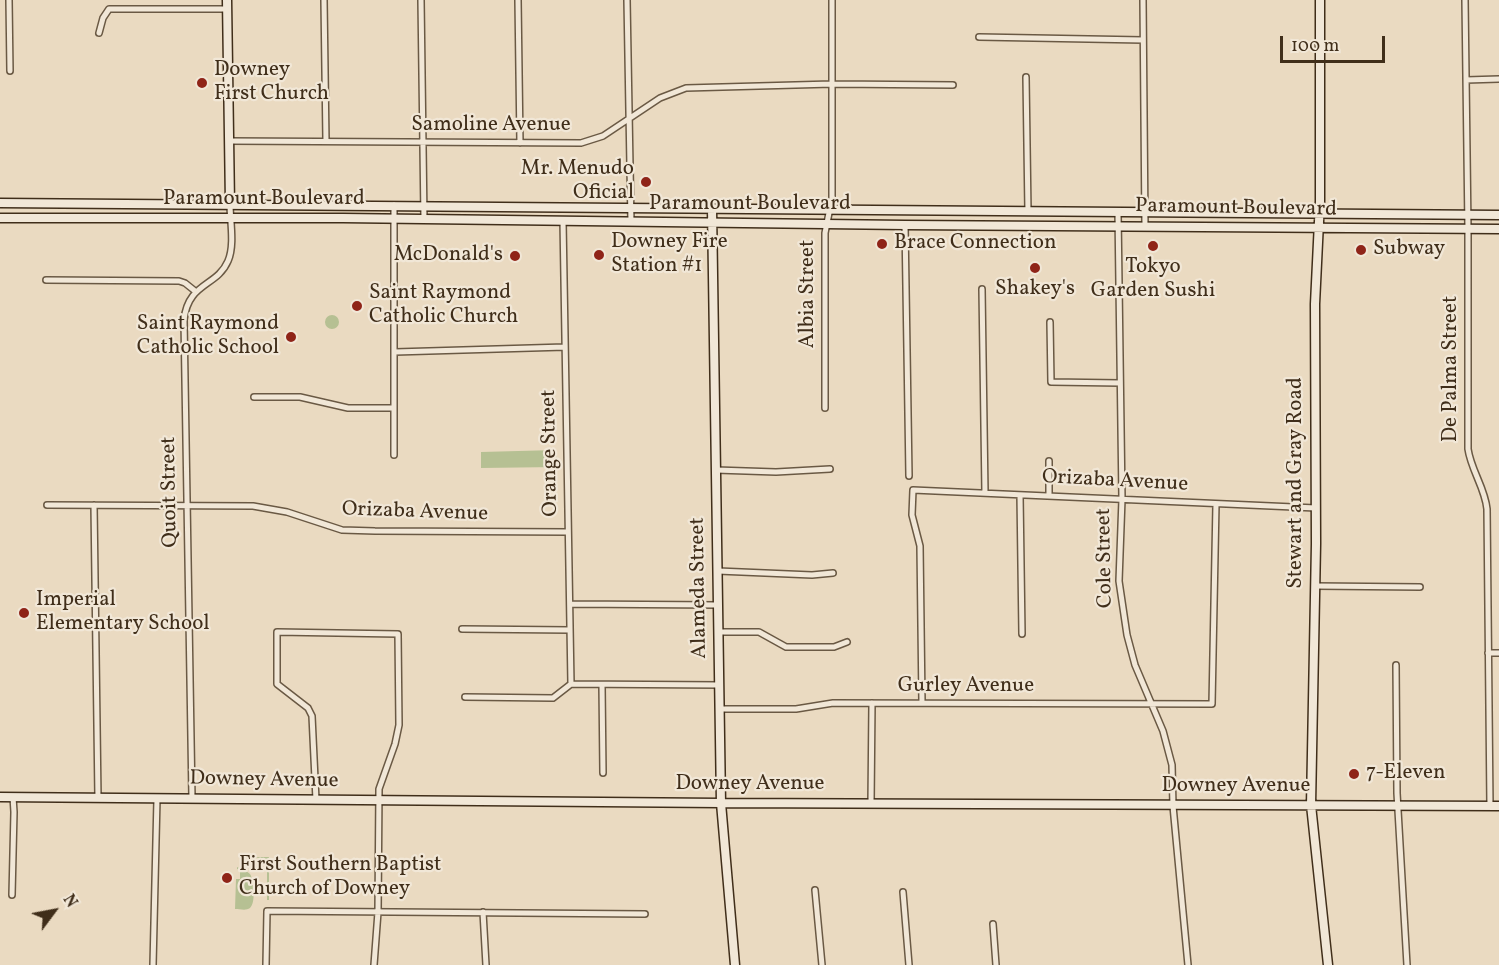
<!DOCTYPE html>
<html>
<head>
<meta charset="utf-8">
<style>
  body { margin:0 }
  #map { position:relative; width:1499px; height:965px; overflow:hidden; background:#eadac1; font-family:Vollkorn,serif }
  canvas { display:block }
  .north { position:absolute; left:24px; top:881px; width:60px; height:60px; -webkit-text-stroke:4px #f1e7d7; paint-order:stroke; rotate:58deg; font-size:16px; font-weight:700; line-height:24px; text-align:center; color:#402e1a }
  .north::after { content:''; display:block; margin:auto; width:21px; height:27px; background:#402e1a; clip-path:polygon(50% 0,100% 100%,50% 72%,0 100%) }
  .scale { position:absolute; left:1280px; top:36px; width:105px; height:27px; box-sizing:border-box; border:3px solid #402e1a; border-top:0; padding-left:8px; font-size:18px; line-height:21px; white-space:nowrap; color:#402e1a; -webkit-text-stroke:4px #f1e7d7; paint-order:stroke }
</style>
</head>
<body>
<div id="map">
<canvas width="1499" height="965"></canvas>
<div class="north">N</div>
<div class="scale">100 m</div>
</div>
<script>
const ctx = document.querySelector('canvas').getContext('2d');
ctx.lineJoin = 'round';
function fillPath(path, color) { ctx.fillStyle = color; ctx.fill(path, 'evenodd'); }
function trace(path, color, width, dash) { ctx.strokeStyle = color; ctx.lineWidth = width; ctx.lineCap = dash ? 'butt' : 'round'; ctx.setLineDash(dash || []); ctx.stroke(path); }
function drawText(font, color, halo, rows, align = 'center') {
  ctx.font = font + ' Vollkorn,serif'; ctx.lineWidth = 4.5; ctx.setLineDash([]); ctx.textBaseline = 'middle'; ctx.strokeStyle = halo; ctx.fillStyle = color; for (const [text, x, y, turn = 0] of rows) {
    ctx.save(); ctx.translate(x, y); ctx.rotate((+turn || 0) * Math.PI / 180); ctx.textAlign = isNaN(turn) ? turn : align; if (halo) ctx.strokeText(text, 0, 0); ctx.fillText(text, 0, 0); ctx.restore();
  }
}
const green = new Path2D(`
  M325 322a7 7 0 1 1 14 0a7 7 0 1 1-14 0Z
  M556,450L557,467L481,468V452Z
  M251,857H269V900H267V865L260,864V858Z
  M237,867C241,869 246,870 250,874C254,880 256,903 250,908C246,911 240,909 235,909L236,879H240V870L237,869Z`);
const street = new Path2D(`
  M9,0L10,71
  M324,0L326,141
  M421,0L424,219
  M518,0L520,143
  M627,0L631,222
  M1143,0L1145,226
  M1465,0L1468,229V449C1471,470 1485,488 1487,509L1490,806
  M99,33L103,18L109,9H227
  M979,37L1143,40
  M1026,77L1028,212
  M1466,80L1499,79
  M229,141L581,143L603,136L660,98L686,88L832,84L953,85
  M1118,213L1122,499L1119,581L1127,635L1135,665L1163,731L1172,765L1173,806L1188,965
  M563,221L571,684
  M905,225L909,476
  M46,280L179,281L185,283L195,291
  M982,289L985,493
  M1050,322L1051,382L1120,383
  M395,352L565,347
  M254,397H300L348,408H393
  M825,408V233L832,198V0
  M394,455V205
  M716,470L776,472L830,469
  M1020,495L1022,634
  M1049,496V461
  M47,505L253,506L287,512L342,530L375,531L568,532
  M94,505L98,798
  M718,571L812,575L833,573
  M1315,586L1420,587
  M570,604L718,605
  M462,629L570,630
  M719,632H759L786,647H834L847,642
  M1488,653H1499
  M1396,665L1397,793L1407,965
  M602,685L603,773
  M465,697L553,698L571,684L720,685
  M922,703L920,546L912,515L913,490L1316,508
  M720,709H796L833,703L1212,704L1216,504
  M192,798L184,320C188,282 217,287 228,261C235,245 230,221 230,204
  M316,800L312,716L308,708L277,684V632L398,634L399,725L395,744L379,789L378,912L374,965
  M871,803L872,703
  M815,890L822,965
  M903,892L909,965
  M12,895L14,812L13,797
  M483,912L486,965
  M993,924L996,965
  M153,965L157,799
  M266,965L267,911L645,914`);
const secondary = new Path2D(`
  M227,0L230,204
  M1320,0V201L1315,304L1316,544L1311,805L1328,965
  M0,203L1499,215
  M712,209L721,803L735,965
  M0,218H343L905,225L1499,229
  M0,797L721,803L1499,806`);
const markers = [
  [202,83,6,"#8f2418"],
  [646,182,6,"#8f2418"],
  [882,244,6,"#8f2418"],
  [1153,246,6,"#8f2418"],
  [1361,250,6,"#8f2418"],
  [599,255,6,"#8f2418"],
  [515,256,6,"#8f2418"],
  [1035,268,6,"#8f2418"],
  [357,306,6,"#8f2418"],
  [291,337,6,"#8f2418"],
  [24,613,6,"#8f2418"],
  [1354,774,6,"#8f2418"],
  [227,878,6,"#8f2418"]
];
const poiNames = [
  ["Downey",214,71],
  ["First Church",214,95],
  ["Mr. Menudo",634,170,"right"],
  ["Oficial",634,194,"right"],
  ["Downey Fire",611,243],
  ["Station #1",611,267],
  ["Brace Connection",894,244],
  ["Subway",1373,250],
  ["McDonald's",503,256,"right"],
  ["Tokyo",1153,268,"center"],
  ["Garden Sushi",1153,292,"center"],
  ["Shakey's",1035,290,"center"],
  ["Saint Raymond",369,294],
  ["Catholic Church",369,318],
  ["Saint Raymond",279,325,"right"],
  ["Catholic School",279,349,"right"],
  ["Imperial",36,601],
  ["Elementary School",36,625],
  ["7-Eleven",1366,774],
  ["First Southern Baptist",239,866],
  ["Church of Downey",239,890]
];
const streetNames = [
  ["Samoline Avenue",491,126],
  ["Paramount Boulevard",264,200],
  ["Paramount Boulevard",750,205],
  ["Paramount Boulevard",1236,209,1],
  ["Albia Street",809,294,-90],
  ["De Palma Street",1452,369,-90],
  ["Orange Street",551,453,-91],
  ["Orizaba Avenue",1115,482,3],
  ["Stewart and Gray Road",1297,483,-90],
  ["Quoit Street",171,492,-91],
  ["Orizaba Avenue",415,513,2],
  ["Cole Street",1106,558,-91],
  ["Alameda Street",700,588,-91],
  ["Gurley Avenue",966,687],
  ["Downey Avenue",264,781,1],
  ["Downey Avenue",750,785],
  ["Downey Avenue",1236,787]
];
fillPath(green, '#b6c093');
trace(street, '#6a5944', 8);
trace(secondary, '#402e1a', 11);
trace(street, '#f1e7d7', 5);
trace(secondary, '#f1e7d7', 8);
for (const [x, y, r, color] of markers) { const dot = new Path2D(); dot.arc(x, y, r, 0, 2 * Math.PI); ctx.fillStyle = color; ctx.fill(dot); trace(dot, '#f1e7d7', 2); }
drawText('21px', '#402e1a', '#f1e7d7', poiNames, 'left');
drawText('21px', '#402e1a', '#f1e7d7', streetNames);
</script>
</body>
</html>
